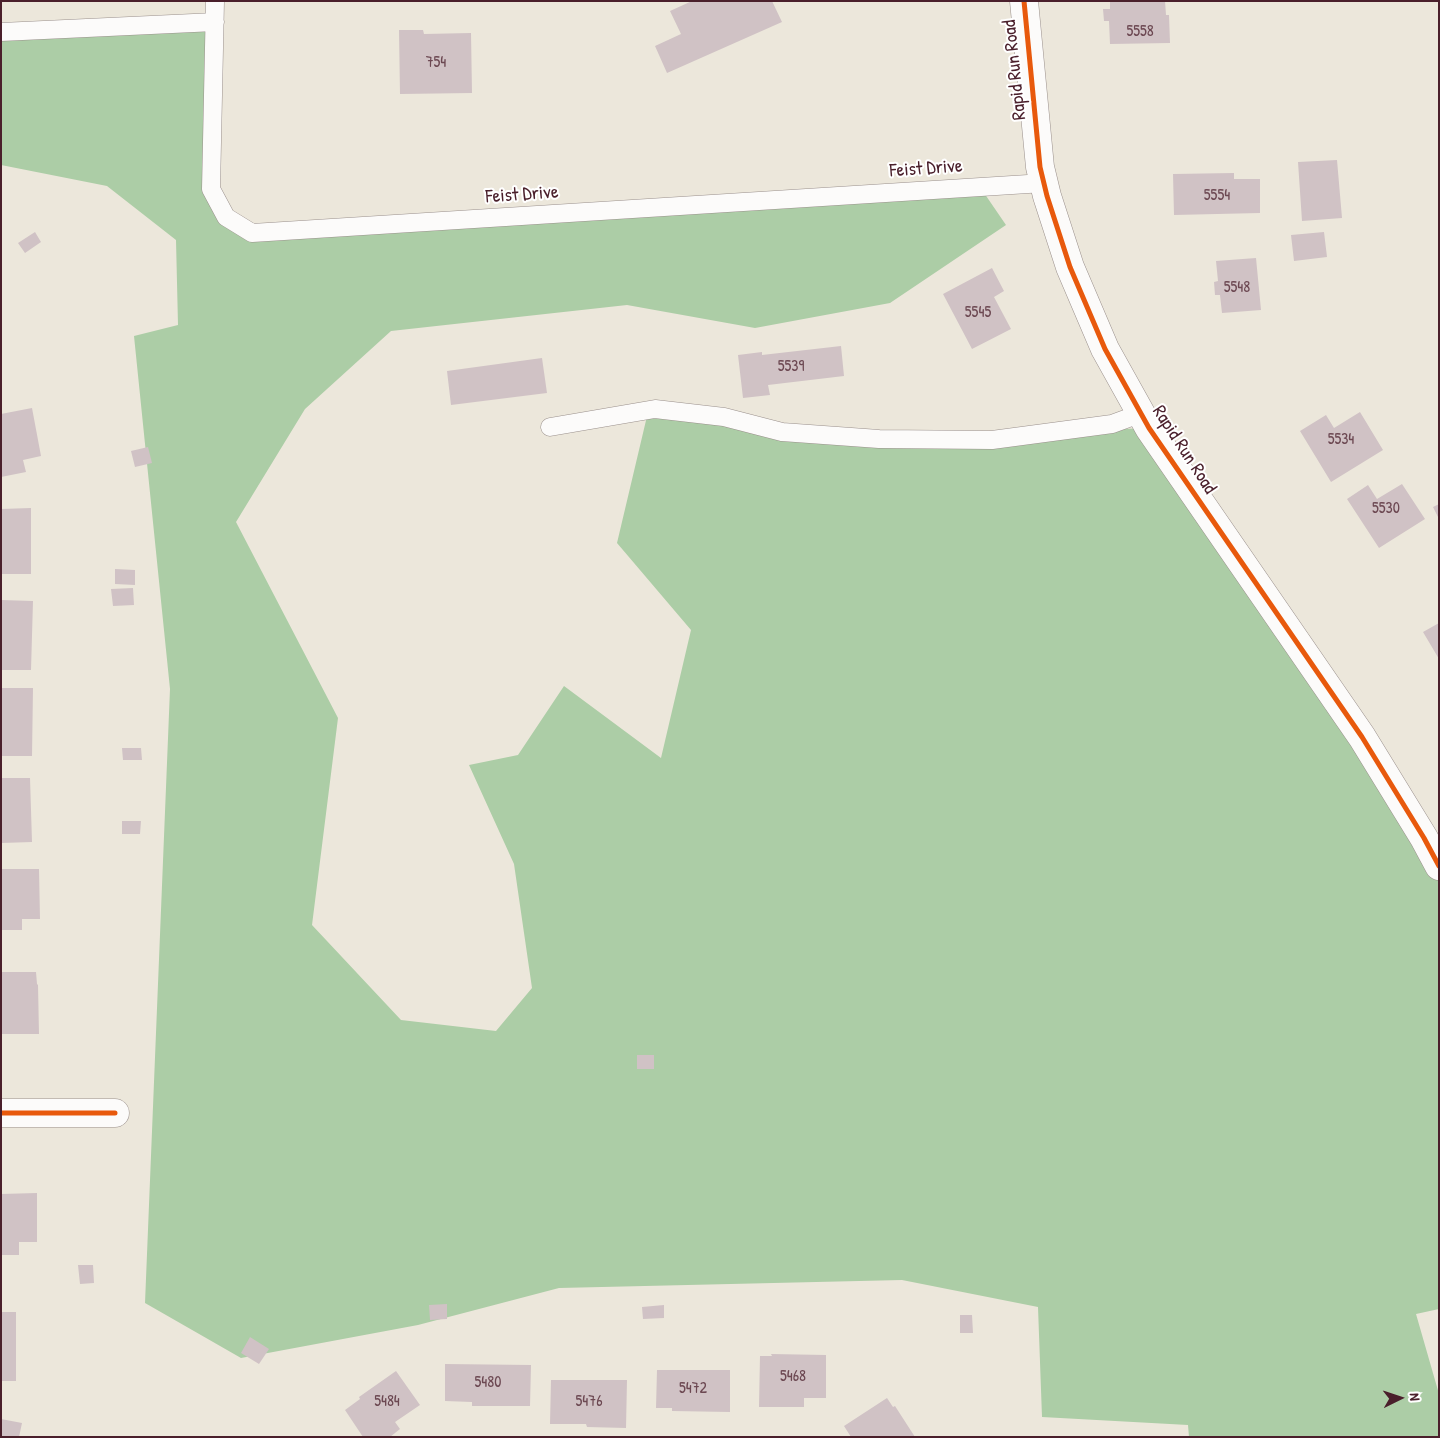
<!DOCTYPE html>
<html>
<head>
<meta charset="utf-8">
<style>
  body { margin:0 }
  #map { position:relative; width:1440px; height:1438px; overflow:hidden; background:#ece7db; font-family:"Patrick Hand",sans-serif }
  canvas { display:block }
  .frame { position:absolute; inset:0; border:2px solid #4a1f2b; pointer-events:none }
  .north { position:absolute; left:1375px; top:1373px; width:50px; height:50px; -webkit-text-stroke:4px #fff; paint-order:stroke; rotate:86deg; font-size:14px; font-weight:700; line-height:20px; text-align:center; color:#4a1f2b }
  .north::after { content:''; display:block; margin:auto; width:18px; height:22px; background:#4a1f2b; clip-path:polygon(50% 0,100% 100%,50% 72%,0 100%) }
</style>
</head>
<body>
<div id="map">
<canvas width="1440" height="1438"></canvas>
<div class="frame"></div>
<div class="north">N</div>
</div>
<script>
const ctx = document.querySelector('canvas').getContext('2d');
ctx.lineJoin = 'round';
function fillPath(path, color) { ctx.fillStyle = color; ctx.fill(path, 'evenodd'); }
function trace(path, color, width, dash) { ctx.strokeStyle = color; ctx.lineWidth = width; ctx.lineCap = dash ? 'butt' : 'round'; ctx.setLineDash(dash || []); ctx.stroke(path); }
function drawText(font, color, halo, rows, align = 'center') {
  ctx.font = font + ' "Patrick Hand",sans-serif'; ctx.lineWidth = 4; ctx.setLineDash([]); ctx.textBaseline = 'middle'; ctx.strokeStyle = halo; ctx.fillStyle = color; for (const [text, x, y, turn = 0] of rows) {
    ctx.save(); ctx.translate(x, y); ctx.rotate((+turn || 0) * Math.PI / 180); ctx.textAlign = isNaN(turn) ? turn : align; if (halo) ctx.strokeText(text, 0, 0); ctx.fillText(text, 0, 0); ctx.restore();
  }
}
const forest = new Path2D(`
  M215,22L211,189L252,233L980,187L1006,225L890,303L755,328L627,305L391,331L305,409L236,522L338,718L312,925L401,1020L496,1031L532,988L514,864L469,765L518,755L564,686L661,758L691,630L617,543L648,412L910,437L1149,428L1439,866V1309L1416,1314L1439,1394V1437H1189L1188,1425L1042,1417L1038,1307L902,1280L559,1288L418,1325L241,1358L145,1303L170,689L134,336L178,325L176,240L107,186L1,165V32Z`);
const building = new Path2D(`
  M692,1H772L782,22L667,73L655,46L681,34L670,11Z
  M1110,1H1165L1166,15H1169L1170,43L1110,44L1109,21H1104L1103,9H1110Z
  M399,30H423L424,34L471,33L472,93L400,94Z
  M1337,160L1342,218L1302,221L1298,162Z
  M1234,173V179H1260V213L1174,215L1173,174Z
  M35,232L41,242L25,253L18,243Z
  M1324,232L1327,257L1294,261L1291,235Z
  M1256,258L1261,310L1222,313L1220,295H1215L1214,282L1218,281L1216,261Z
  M992,268L1004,291L994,297L1011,329L972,349L943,294Z
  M841,346L844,376L768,385L770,395L743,398L738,355L762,352V355Z
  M542,358L547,393L451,405L447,371Z
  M32,408L41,456L23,460L26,472L1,477V414Z
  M1360,412L1383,450L1331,482L1300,431L1326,415L1334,428Z
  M148,447L152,463L135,467L131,451Z
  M1402,484L1425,519L1379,548L1347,499L1368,485L1377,499Z
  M1439,504V519L1433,507Z
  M31,508V574H1V509Z
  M115,569L135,570V585L115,584Z
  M133,588L134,605L113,606L111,589Z
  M1,600L33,601L31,670H1Z
  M1439,623V659L1423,632Z
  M1,688H33L32,756H1Z
  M122,748H141L142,760H123Z
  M1,778H30L32,842L1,843Z
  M122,821H141L140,834H122Z
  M1,869H39L40,919H22V930H1Z
  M1,972H36L37,984L38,985L39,1034H1Z
  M637,1055H654V1069H637Z
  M37,1193V1242H19V1255H1V1194Z
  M78,1265H93L94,1283L80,1284Z
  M447,1304V1319L430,1320L429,1305Z
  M664,1305V1318L643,1319L642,1307Z
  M1,1312H16V1381H1Z
  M960,1315H972L973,1333H960Z
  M250,1337L269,1349L259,1364L241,1353Z
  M771,1354L826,1355V1398H804V1407H759L760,1356H772Z
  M445,1364L531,1365L530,1406H472V1402L445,1401Z
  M657,1370H730V1412L672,1411V1408H656Z
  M396,1371L420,1405L395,1422L400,1429L390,1437H363L345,1410L360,1399L359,1397Z
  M551,1380H627L626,1428L587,1427L586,1424H550Z
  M887,1398L893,1407L895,1406L915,1437H851L844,1426Z
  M1,1419L22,1423L19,1437H1Z`);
const service = new Path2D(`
  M215,1L211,189L226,217L252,233L1044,183
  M1,32L215,22
  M550,427L655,409L724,417L782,432L879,439L992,440L1112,424L1142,413`);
const minor = new Path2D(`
  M1,1113H115`);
const tertiary = new Path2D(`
  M1024,1L1040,167L1047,196L1070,267L1105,349L1149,428L1362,737L1424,838L1439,866`);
const cycleway = new Path2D(`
  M1024,1L1040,167L1047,196L1070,267L1105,349L1149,428L1362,737L1424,838L1439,866
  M1,1113H115`);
const numberNames = [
  ["5558",1140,32],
  ["754",436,63],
  ["5554",1217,196],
  ["5548",1237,288],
  ["5545",978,313],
  ["5539",791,367],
  ["5534",1341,440],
  ["5530",1386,509],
  ["5468",793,1377],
  ["5480",488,1383],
  ["5472",693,1389],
  ["5484",387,1402],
  ["5476",589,1402]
];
const streetNames = [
  ["Rapid Run Road",1015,70,-96],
  ["Feist Drive",926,169,-4],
  ["Feist Drive",522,195,-4],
  ["Rapid Run Road",1184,450,57]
];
fillPath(forest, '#accda6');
fillPath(building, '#d0c2c5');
trace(service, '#9a908c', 19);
trace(minor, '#9a908c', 29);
trace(tertiary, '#9a908c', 29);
trace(service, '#fcfbfa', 18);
trace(minor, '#fcfbfa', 28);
trace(tertiary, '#fcfbfa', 28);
trace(cycleway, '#e8590c', 5);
drawText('16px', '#6c4852', null, numberNames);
drawText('19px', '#4a1f2b', '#fff', streetNames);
</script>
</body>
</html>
